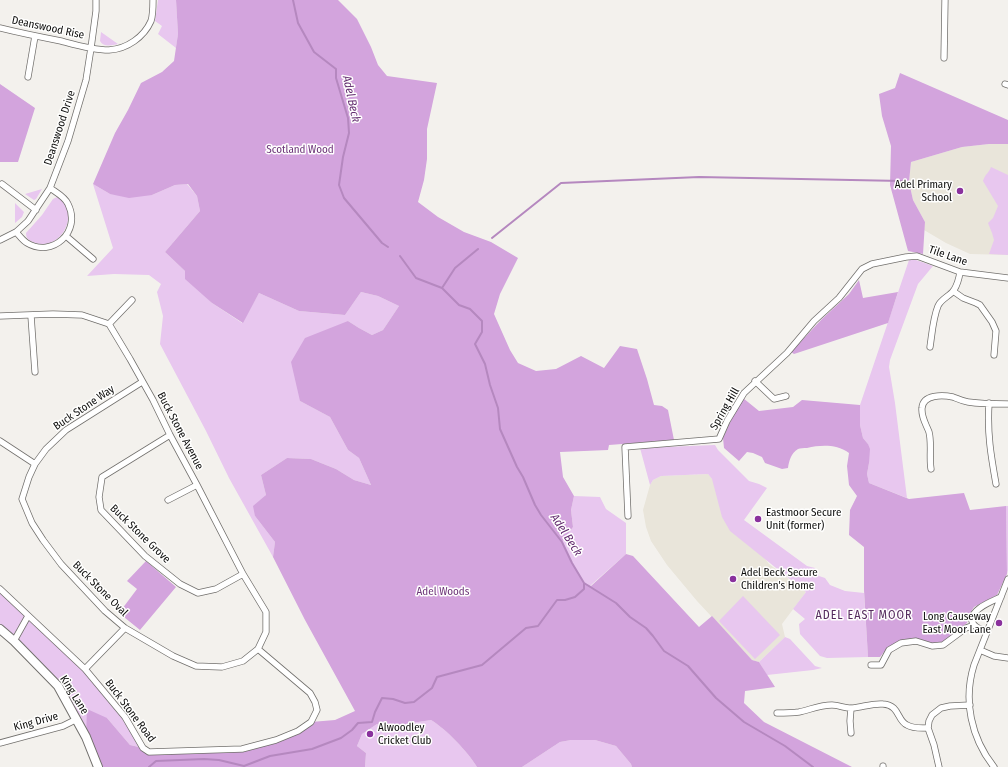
<!DOCTYPE html>
<html>
<head>
<meta charset="utf-8">
<style>
  body { margin:0 }
  canvas { display:block; background:#f3f1ed }
</style>
</head>
<body>
<canvas width="1008" height="767"></canvas>
<script>
const ctx = document.querySelector('canvas').getContext('2d');
ctx.lineJoin = 'round';
function fillPath(path, color) { ctx.fillStyle = color; ctx.fill(path, 'evenodd'); }
function trace(path, color, width, dash) { ctx.strokeStyle = color; ctx.lineWidth = width; ctx.lineCap = dash ? 'butt' : 'round'; ctx.setLineDash(dash || []); ctx.stroke(path); }
function drawText(font, color, halo, rows, align = 'center') {
  ctx.font = font + ' "Fira Sans Condensed",sans-serif'; ctx.lineWidth = 3; ctx.setLineDash([]); ctx.textBaseline = 'middle'; ctx.strokeStyle = halo; ctx.fillStyle = color; for (const [text, x, y, turn = 0] of rows) {
    ctx.save(); ctx.translate(x, y); ctx.rotate((+turn || 0) * Math.PI / 180); ctx.textAlign = isNaN(turn) ? turn : align; if (halo) ctx.strokeText(text, 0, 0); ctx.fillText(text, 0, 0); ctx.restore();
  }
}
const built = new Path2D(`
  M989,144H1008V255L970,254L946,243L924,230L925,222L913,200L909,182L911,162L962,147Z
  M708,474L713,480L715,488L769,564L806,592L782,624L785,637L759,662L752,660L697,601L667,565L651,541L646,527L643,510L650,485L653,480L661,476Z`);
const green = new Path2D(`
  M158,0H176L178,34L176,48L158,34L162,26L155,21Z
  M101,32L118,44C112,45 104,48 100,41Z
  M991,167L1008,175V255L989,254L994,240L992,233L988,223L993,218L998,206L983,181C985,174 989,173 991,167Z
  M93,184L110,194L152,195L175,185L187,184L197,196L200,211L165,252L185,271L212,303L242,323L259,293L299,311L345,315L361,292L378,296L399,306L383,330L372,335L359,328L348,321L300,401L330,417L348,450L359,458L371,485L354,480L336,469L311,459L287,458L261,475L266,495L255,516L275,542L273,557L229,478L206,431L160,344L163,316L157,292L161,284L149,275L114,274L87,276L113,248Z
  M42,189L36,199L34,200L25,194Z
  M57,197C82,210 62,254 33,242C28,240 26,238 26,233L42,215L53,199Z
  M15,203L24,212L22,217L15,223Z
  M909,260H916L933,266L918,284L890,360L889,367L895,403L907,498L869,483L867,474L869,463L868,444L863,438L860,425V405Z
  M715,445L718,450L749,481L759,484L767,488L744,520L807,566L815,568L819,576L825,578L830,585L845,591L864,593L868,657L827,658L820,656L800,634L799,624L805,619L793,609L806,592L730,531L722,517L712,479L708,474L661,476L653,480L650,485L640,448Z
  M574,496L600,497L606,509L626,523V554L590,586L584,583L572,563L562,542L573,527L571,510Z
  M1006,506H1008V570L1007,574Z
  M0,589L85,669L125,717L143,748L130,745L107,718L86,737L58,686L0,629Z
  M743,596L780,635L755,659L719,621Z
  M785,637L790,639L815,666L822,668L813,670L767,675L759,662Z
  M431,720C446,729 468,752 477,767H365L366,753L357,746L362,734L377,724L386,727Z
  M571,740H595L616,746L631,764L632,767H522L560,742Z`);
const forest = new Path2D(`
  M176,0H338L357,19L371,47L378,65L387,76L437,83L427,129V159L424,180L418,202L438,217L464,232L491,242L518,258L500,294L494,314L510,350L518,363L536,371L556,369L581,356L604,368L620,346L637,349L647,379L654,405L662,406L668,410L674,440L609,445L608,450L560,452L563,477L574,496L571,510L573,527L562,542L572,563L584,583L591,586L626,554L633,556L699,627L712,616L752,660L759,662L775,687L745,691L744,703L764,722L852,767H632L631,764L616,746L595,740H571L560,742L522,767H477C468,752 446,729 431,720L386,727L377,724L362,734L357,746L366,753L365,767H98L86,737L87,709L107,718L130,745L143,748L149,752L242,749L276,740L311,722L335,720L355,711L305,620L273,557L275,542L255,516L253,506L266,495L261,475L287,458L311,459L336,469L354,480L371,485L359,458L348,450L330,417L300,401L291,362L305,338L348,321L359,328L372,335L383,330L399,306L378,296L361,292L345,315L299,311L259,293L243,323L212,303L185,279V271L165,252L200,211L197,196L188,184L175,185L152,195L129,198L110,194L93,184L115,133L128,110L141,83L162,72L174,61L178,34Z
  M900,73L1008,120V144H989L962,147L911,162L909,182L913,200L925,222L923,254L908,251L890,185L891,146L882,116L879,94L895,88Z
  M0,84L35,108L18,162H0Z
  M859,280L863,298L898,292L888,323L794,354L791,352L822,319L849,294Z
  M743,398L759,411L793,407L802,400L860,405V425L863,438L868,444L870,449L869,463L867,474L869,483L909,499L964,493L970,510L1006,506L1007,574L997,595L974,607L969,615L967,623L942,642L932,643L916,639L900,641L888,647L880,657H868L864,590V547L849,535L850,510L857,496L849,485L847,466L849,453C836,444 821,445 807,448C804,448 800,448 798,449C791,453 789,461 788,468L782,469L765,463L762,457L753,453L747,452L739,461L724,448L723,438L737,407Z
  M146,561L176,587L140,630L119,613L137,589L127,581Z`);
const stream = new Path2D(`
  M293,0L298,23L314,52L336,69V78L348,118L349,133L343,157L339,185L344,198L382,243L388,247
  M492,238L561,183L699,177L902,181
  M400,256L416,278L442,288L459,305L470,309L482,321V332L475,344L485,364L490,385L498,408L500,429L517,467L523,477L535,505L541,515L562,542L572,563L584,583L616,603L630,617L646,628L653,636L664,651L688,666L716,698L744,722L785,746L813,767
  M442,288L455,268L478,249
  M149,767L156,761L204,759L219,760L244,766L270,756L312,749L341,738L352,730L358,723L372,722L375,712L382,698L393,699L405,703L414,702L432,688L437,677L482,665L526,628L538,626L557,600H565L575,597L584,589V583`);
const street = new Path2D(`
  M0,28C20,33 40,37 61,41C76,45 93,50 109,50C127,49 144,37 151,21C153,15 153,7 153,0
  M944,58L945,0
  M28,77L35,36
  M1005,84L1008,85
  M2,184L36,210
  M16,232C19,235 22,240 27,243C52,258 82,232 68,204C65,197 57,193 50,188
  M66,236L93,259
  M0,240L16,232L28,221L50,188L68,141L86,80L91,48L96,11V0
  M953,291L963,298L976,303L980,305L992,322L996,331L994,355
  M0,316L53,314L82,315L109,324L130,359L153,400L170,435L197,485L243,574L266,612V632L258,649L243,661L222,667L196,666L173,656L125,628L105,611L61,564L43,540L32,523L22,499L29,477L35,464L46,449L66,430L142,382
  M31,316L35,372
  M109,324L132,300
  M930,347C932,334 933,318 938,306C941,299 950,296 954,290C957,285 959,279 960,272
  M755,381L774,399L786,396
  M989,403C987,433 991,456 996,484
  M170,435L102,477L99,497L101,510L145,556L180,584L198,593L216,589L243,574
  M0,441L35,464
  M931,469C929,457 932,444 929,432C926,424 921,417 922,408C923,394 943,395 953,397C958,399 962,401 968,402C981,404 995,404 1008,404
  M168,500L197,485
  M628,516L625,447L719,439L727,421L744,393L787,353L814,321L839,298L862,269L872,264L906,257L917,256L960,272L1008,278
  M0,589L85,669L125,717L143,748L149,752L242,749L276,740L298,731L311,722L317,710L315,702L310,693L258,649
  M987,631C981,629 974,628 972,621C970,609 993,601 1001,597
  M14,641L28,616
  M980,650L994,656L1008,658
  M871,665H881L889,650L901,643L916,641L932,646L943,645L966,628L974,625
  M85,669L125,628
  M851,708L850,721L851,733
  M777,713C784,713 791,713 799,712C809,710 820,705 832,705C839,705 846,709 853,708C863,707 873,703 883,704C900,705 897,721 907,725C914,729 922,728 928,728
  M0,743L63,726L77,719
  M883,766V767
  M939,767L934,745L928,728L929,721L932,715L941,708L950,706L970,705
  M994,767C971,738 963,700 974,665L1008,579`);
const secondary = new Path2D(`
  M0,629L14,641L58,686L86,737L98,767`);
const markers = [
  [960,191,4,"#8a319d"],
  [758,519,4,"#8a319d"],
  [733,579,4,"#8a319d"],
  [999,623,4,"#8a319d"],
  [370,734,4,"#8a319d"]
];
const streetNames = [
  ["Deanswood Rise",48,28,12],
  ["Deanswood Drive",60,128,-72],
  ["Tile Lane",948,256,19],
  ["Buck Stone Way",84,408,-34],
  ["Spring Hill",725,409,-60],
  ["Buck Stone Avenue",180,431,62],
  ["Buck Stone Grove",140,534,44],
  ["Buck Stone Oval",100,589,45],
  ["King Lane",74,695,58],
  ["Buck Stone Road",130,711,53],
  ["King Drive",36,722,-15]
];
const parkNames = [
  ["Scotland Wood",300,150],
  ["Adel Woods",443,592]
];
const poiNames = [
  ["Adel Primary",952,185,"right"],
  ["School",952,198,"right"],
  ["Eastmoor Secure",766,513],
  ["Unit (former)",766,526],
  ["Adel Beck Secure",741,573],
  ["Children's Home",741,586],
  ["Long Causeway",991,617,"right"],
  ["East Moor Lane",991,630,"right"],
  ["Alwoodley",378,728],
  ["Cricket Club",378,741]
];
const waterNames = [
  ["Adel Beck",351,99,78],
  ["Adel Beck",566,535,57]
];
const neighbourhoodNames = [
  ["ADEL EAST MOOR",864,616]
];
fillPath(built, '#e9e5da');
fillPath(green, '#e8c7ef');
fillPath(forest, '#d3a4dd');
trace(stream, '#b588bf', 2);
trace(street, '#72706d', 7);
trace(secondary, '#72706d', 10);
trace(street, '#fff', 5.5);
trace(secondary, '#fff', 8);
for (const [x, y, r, color] of markers) { const dot = new Path2D(); dot.arc(x, y, r, 0, 2 * Math.PI); ctx.fillStyle = color; ctx.fill(dot); trace(dot, '#fffffe', 1.5); }
drawText('11px', '#0d0d0c', '#fffffe', streetNames);
drawText('11px', '#6d3579', '#fffffe', parkNames);
drawText('11px', '#0d0d0c', '#fffffe', poiNames, 'left');
drawText('italic 12px', '#632c6f', '#fffffe', waterNames);
ctx.letterSpacing = '1px';
drawText('12px', '#562b5f', '#fffffe', neighbourhoodNames);
ctx.letterSpacing = '0px';
</script>
</body>
</html>
